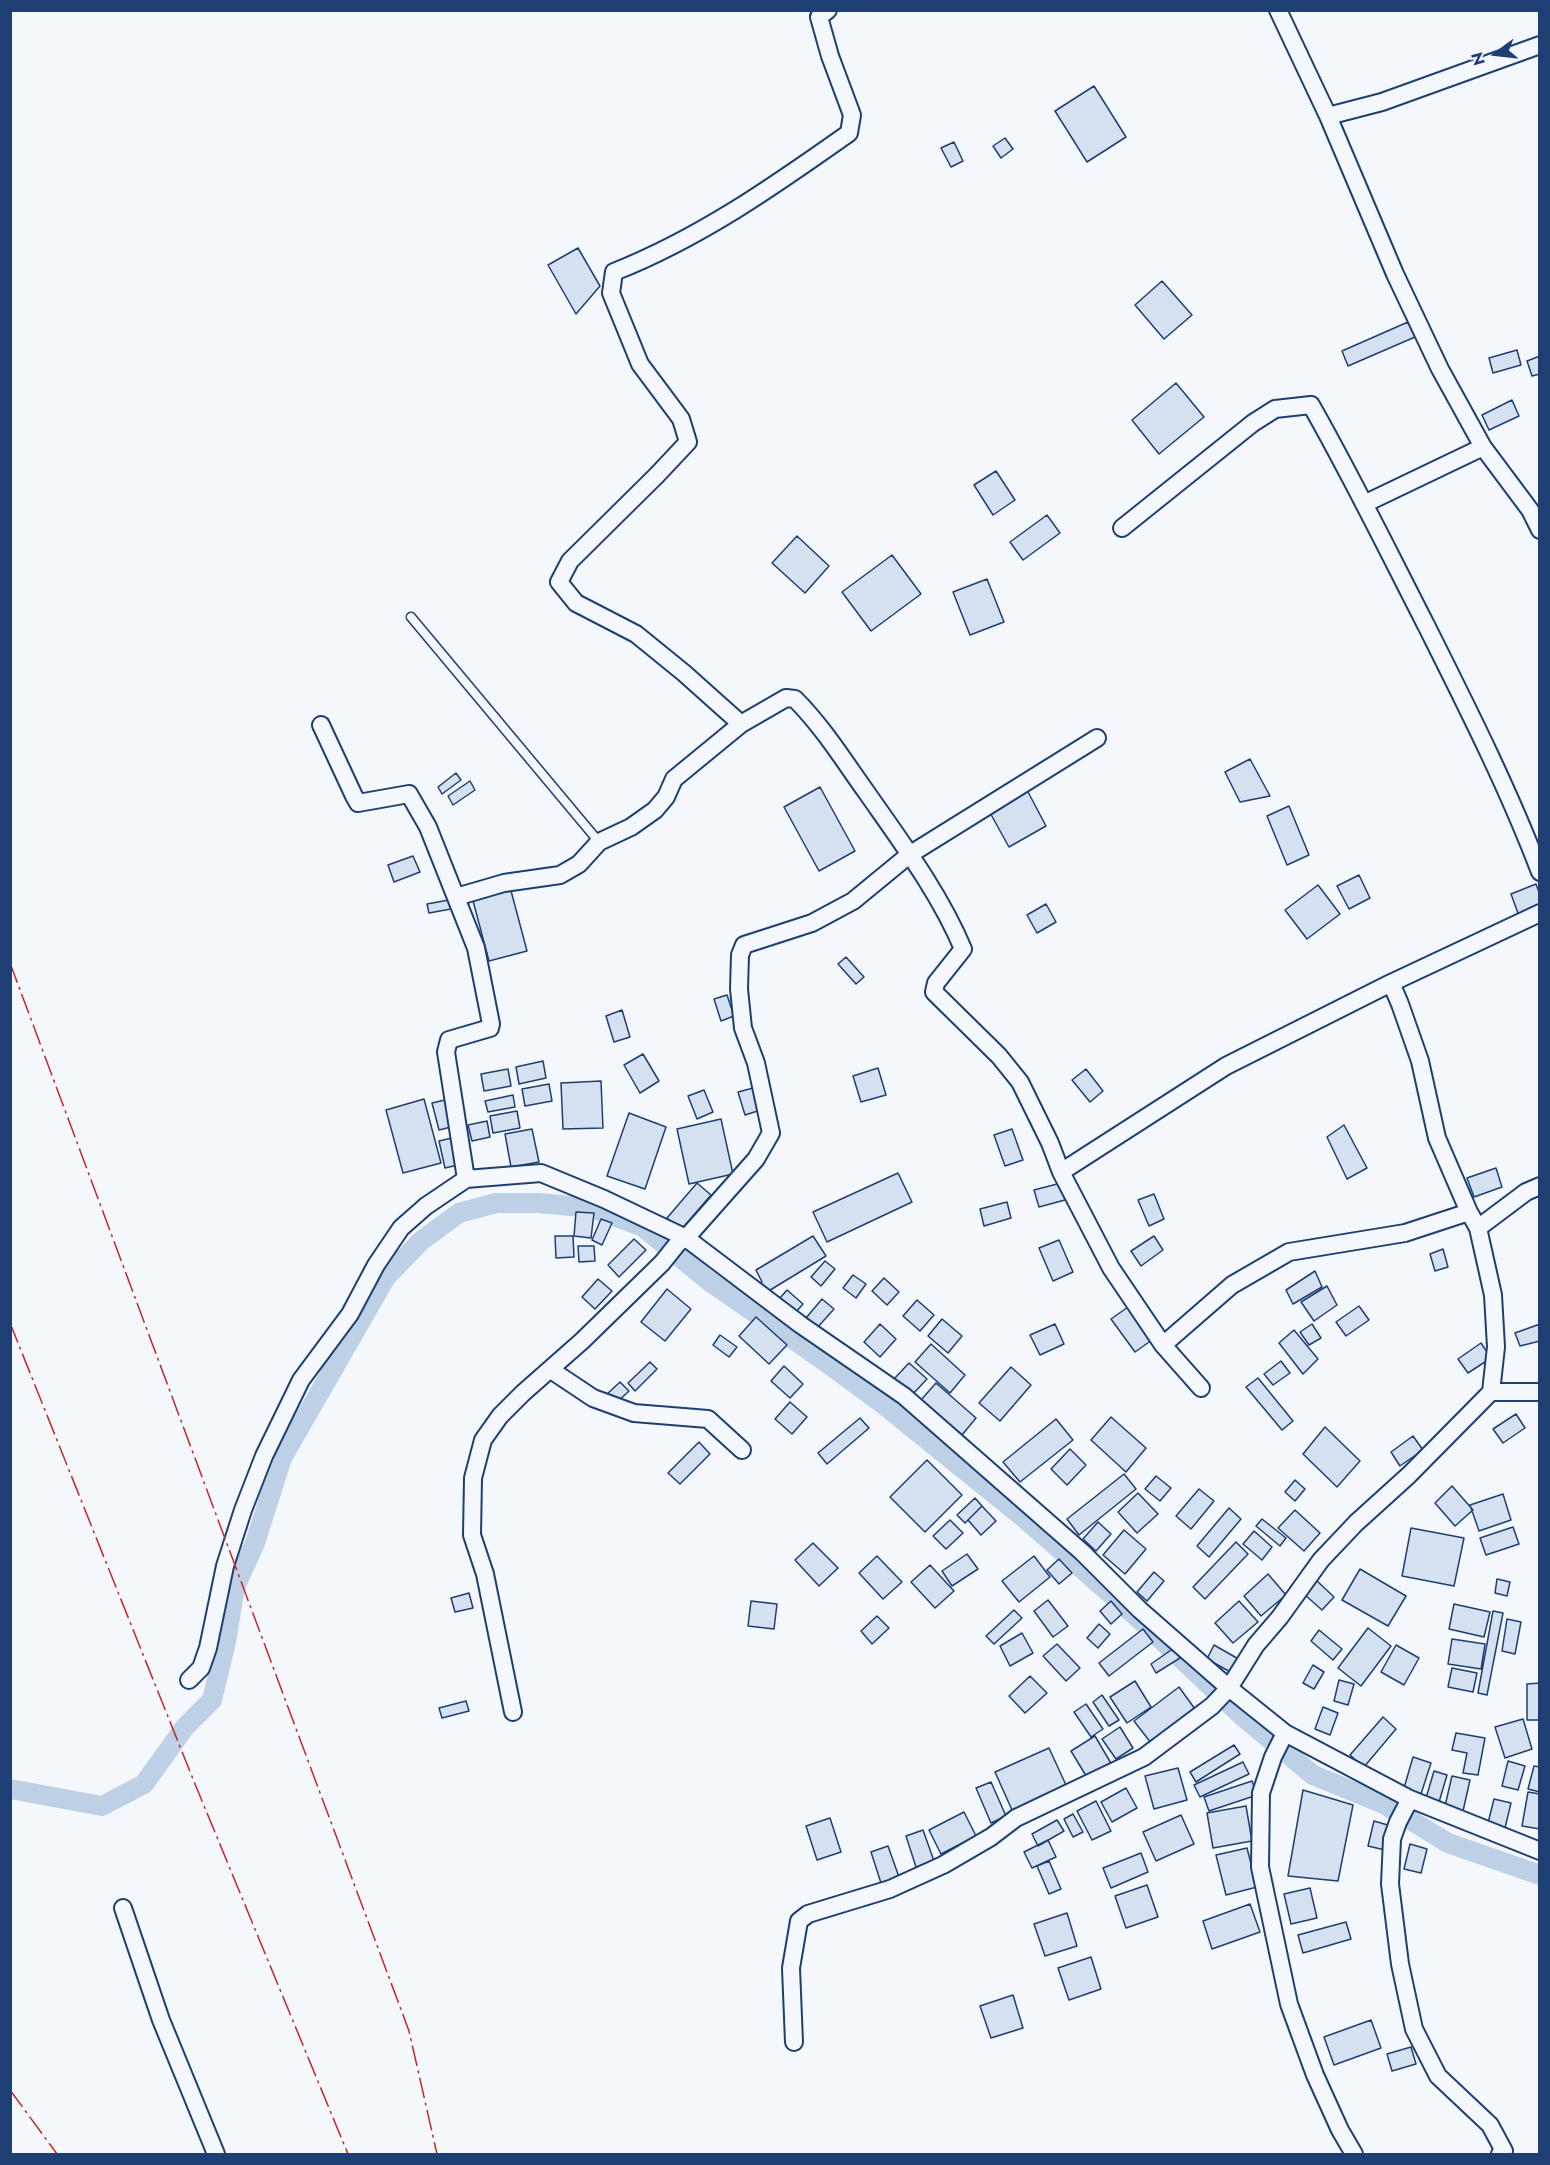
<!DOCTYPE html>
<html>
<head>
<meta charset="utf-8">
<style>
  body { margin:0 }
  #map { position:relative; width:1550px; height:2165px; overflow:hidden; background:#f4f7fb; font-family:Jost,sans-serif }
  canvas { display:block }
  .frame { position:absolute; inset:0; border:12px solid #1d3f73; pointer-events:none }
  .north { position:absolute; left:1466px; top:24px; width:60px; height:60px; -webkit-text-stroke:4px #f4f7fb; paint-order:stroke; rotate:255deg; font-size:16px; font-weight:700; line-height:24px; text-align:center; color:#1d3f73 }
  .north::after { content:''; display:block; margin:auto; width:21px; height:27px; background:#1d3f73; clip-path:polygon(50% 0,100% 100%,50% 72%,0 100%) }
</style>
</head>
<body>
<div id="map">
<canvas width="1550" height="2165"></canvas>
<div class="frame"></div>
<div class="north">N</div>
</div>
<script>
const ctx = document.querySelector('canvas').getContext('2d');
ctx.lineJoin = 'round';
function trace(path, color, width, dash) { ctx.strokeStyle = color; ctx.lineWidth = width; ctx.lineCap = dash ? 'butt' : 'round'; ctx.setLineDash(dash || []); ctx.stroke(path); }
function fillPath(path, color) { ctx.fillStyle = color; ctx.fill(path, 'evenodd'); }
const canal = new Path2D(`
  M10,1789L102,1806L144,1784L185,1727L212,1700L226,1642L235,1587L255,1543L282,1458L386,1277L421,1241L459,1213L496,1203H539L592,1208L643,1227L709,1281L823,1360L884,1405L1024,1518L1137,1617L1241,1715L1313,1775L1384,1804L1448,1843L1540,1875`);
const building = new Path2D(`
  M1094,86L1126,137L1087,162L1055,111Z
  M1005,138L1013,149L1001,158L993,146Z
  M954,142L963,161L951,167L941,148Z
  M578,248L600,286L576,314L548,265Z
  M1162,281L1192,315L1164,339L1135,305Z
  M1408,322L1415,337L1348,366L1342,351Z
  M1517,350L1521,365L1493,373L1489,358Z
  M1540,356V374L1532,376L1527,361Z
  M1176,383L1204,417L1159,454L1132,420Z
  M1512,400L1519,416L1489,430L1482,415Z
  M996,471L1015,500L993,515L974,485Z
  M1047,515L1060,533L1023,560L1010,542Z
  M797,536L829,566L805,593L772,563Z
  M892,555L921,594L871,631L842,592Z
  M987,579L1004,622L970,635L953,592Z
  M1250,759L1270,796L1240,802L1225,772Z
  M456,773L461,780L442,794L438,787Z
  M470,781L475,790L453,805L448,796Z
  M820,787L855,851L819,871L784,807Z
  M1027,790L1046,826L1009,847L989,811Z
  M1289,806L1309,855L1287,865L1267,816Z
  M413,856L420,872L394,882L388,865Z
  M1359,875L1370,898L1349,909L1337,886Z
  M1536,884L1540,895V908L1519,916L1511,894Z
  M1318,885L1340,914L1307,939L1285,910Z
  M510,887L527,951L489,961L472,897Z
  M449,900L451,909L429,913L427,904Z
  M1046,904L1056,922L1037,933L1027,915Z
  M846,957L864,977L856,984L838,964Z
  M727,995L734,1016L721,1021L714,999Z
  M622,1010L630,1037L614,1042L606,1016Z
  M643,1054L659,1081L640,1093L624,1065Z
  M543,1061L546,1078L519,1084L516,1067Z
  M878,1068L886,1095L861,1102L853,1076Z
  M508,1069L511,1086L484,1091L481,1074Z
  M1086,1069L1103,1091L1090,1102L1072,1080Z
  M601,1081L603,1128L563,1129L561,1083Z
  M549,1084L552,1101L525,1106L522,1089Z
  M757,1087L764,1109L745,1115L738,1092Z
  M704,1090L713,1112L697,1119L688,1096Z
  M513,1095L515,1107L488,1112L485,1101Z
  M424,1099L441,1163L403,1173L386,1110Z
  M449,1099L455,1126L439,1130L432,1103Z
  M517,1111L520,1128L493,1133L490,1116Z
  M629,1113L666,1127L645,1189L607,1176Z
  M721,1119L733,1174L689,1184L677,1129Z
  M487,1121L490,1137L472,1141L468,1125Z
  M1344,1125L1367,1168L1347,1179L1327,1137Z
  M532,1129L539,1162L511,1167L505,1134Z
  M1012,1129L1023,1160L1005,1166L994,1135Z
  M456,1137L462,1164L445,1168L439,1141Z
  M1496,1168L1502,1187L1474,1197L1467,1178Z
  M898,1173L912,1202L827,1242L813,1212Z
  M697,1183L711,1195L681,1230L667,1218Z
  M1061,1183L1065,1200L1039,1207L1034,1190Z
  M1154,1194L1164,1219L1149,1226L1138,1200Z
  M1007,1202L1011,1218L984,1226L980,1209Z
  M576,1212L594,1213L591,1238L574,1236Z
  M601,1219L612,1223L602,1245L592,1240Z
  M555,1236H573L574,1257L556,1258Z
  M813,1236L826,1256L762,1295L756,1285L762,1282L756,1270Z
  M1154,1236L1163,1250L1141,1266L1131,1251Z
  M634,1239L646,1250L619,1277L608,1265Z
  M1059,1240L1073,1272L1053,1281L1039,1248Z
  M578,1246H594L595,1261L579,1262Z
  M1443,1249L1448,1267L1435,1271L1430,1254Z
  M825,1261L835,1269L821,1286L811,1277Z
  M1315,1271L1322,1287L1293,1304L1286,1290Z
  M853,1275L866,1284L856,1298L843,1288Z
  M884,1278L899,1292L887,1305L872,1291Z
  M598,1279L612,1291L595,1309L582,1297Z
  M1327,1286L1337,1305L1314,1321L1301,1302Z
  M667,1289L691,1309L665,1341L641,1322Z
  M787,1290L803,1304L796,1312L780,1298Z
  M822,1299L834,1309L817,1328L806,1318Z
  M917,1300L934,1315L920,1331L903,1316Z
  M1359,1306L1369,1320L1346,1336L1336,1322Z
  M1128,1307L1152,1340L1135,1352L1111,1319Z
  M756,1317L787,1345L769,1364L739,1336Z
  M942,1319L962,1336L948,1353L928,1336Z
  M880,1324L896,1339L880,1357L864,1342Z
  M1055,1324L1064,1344L1040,1355L1030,1335Z
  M1312,1324L1321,1338L1309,1345L1300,1332Z
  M1540,1324V1341L1520,1346L1515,1333Z
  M1294,1330L1318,1359L1303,1374L1279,1343Z
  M720,1335L737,1347L729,1357L713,1345Z
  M1481,1343L1491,1358L1468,1373L1458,1359Z
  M931,1344L965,1375L950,1393L915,1362Z
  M1281,1361L1290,1373L1273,1385L1264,1374Z
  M650,1362L657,1369L635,1391L628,1383Z
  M909,1363L927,1379L911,1396L893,1380Z
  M784,1366L803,1384L790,1398L771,1381Z
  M1011,1367L1031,1385L1000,1421L979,1403Z
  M1258,1378L1293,1421L1282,1430L1246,1387Z
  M620,1382L629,1391L614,1405L606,1395Z
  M936,1383L976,1418L962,1435L921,1400Z
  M790,1402L807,1417L792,1434L775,1419Z
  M1516,1414L1525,1428L1503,1443L1493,1429Z
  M1111,1417L1146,1448L1126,1472L1091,1440Z
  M860,1418L869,1428L827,1464L818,1453Z
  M1056,1419L1073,1440L1020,1482L1003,1462Z
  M1325,1427L1360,1461L1337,1487L1303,1454Z
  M1413,1436L1423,1450L1400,1466L1391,1452Z
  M699,1442L710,1454L680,1484L668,1473Z
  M1070,1449L1086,1465L1067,1485L1051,1469Z
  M927,1460L962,1495L925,1532L890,1497Z
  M1124,1474L1136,1489L1079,1535L1067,1519Z
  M1156,1476L1171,1488L1160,1501L1145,1489Z
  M1295,1480L1305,1489L1295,1501L1285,1492Z
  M1452,1486L1473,1510L1455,1526L1435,1503Z
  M1199,1489L1214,1501L1191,1529L1176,1516Z
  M1138,1493L1158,1514L1137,1533L1118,1512Z
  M1503,1494L1511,1520L1479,1531L1470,1505Z
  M975,1498L982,1506L965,1523L957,1515Z
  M982,1506L996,1521L981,1535L968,1520Z
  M1229,1508L1241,1519L1209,1557L1197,1546Z
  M1295,1510L1320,1533L1304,1551L1278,1528Z
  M1262,1519L1286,1538L1280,1546L1256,1526Z
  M950,1520L963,1533L946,1549L933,1536Z
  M1098,1522L1111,1534L1096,1551L1083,1539Z
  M1513,1527L1519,1544L1486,1555L1480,1538Z
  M1411,1528L1464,1538L1454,1586L1402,1576Z
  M1124,1530L1146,1549L1125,1574L1103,1555Z
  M1254,1531L1272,1547L1262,1560L1243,1544Z
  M1236,1542L1248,1554L1205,1599L1193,1587Z
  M813,1543L838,1568L819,1586L795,1560Z
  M967,1554L978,1569L952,1586L942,1571Z
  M877,1556L902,1582L883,1599L859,1573Z
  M1034,1556L1050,1577L1019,1602L1002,1581Z
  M1059,1559L1072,1573L1059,1584L1047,1570Z
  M930,1565L954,1591L935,1608L911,1582Z
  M1360,1569L1406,1596L1388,1626L1342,1600Z
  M1154,1572L1164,1581L1147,1601L1137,1592Z
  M1268,1574L1286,1595L1261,1616L1244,1596Z
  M1497,1579L1510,1582L1507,1596L1495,1593Z
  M1316,1580L1334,1597L1322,1610L1304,1594Z
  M469,1593L473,1608L455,1612L451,1598Z
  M1048,1600L1068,1626L1053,1637L1034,1611Z
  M751,1601L777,1604L774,1629L748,1626Z
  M1111,1601L1122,1614L1111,1624L1100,1611Z
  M1239,1601L1258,1622L1233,1643L1215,1623Z
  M1454,1604L1490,1612L1484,1637L1449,1629Z
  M1014,1610L1022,1618L994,1644L986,1636Z
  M1493,1611L1503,1613L1487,1695L1478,1693Z
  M877,1616L889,1628L872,1644L861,1631Z
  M1507,1619L1521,1622L1515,1654L1502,1651Z
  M1099,1624L1110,1634L1098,1648L1087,1638Z
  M1368,1628L1391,1646L1361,1686L1338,1668Z
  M1143,1629L1153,1642L1109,1676L1099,1663Z
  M1319,1630L1342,1649L1333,1660L1311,1641Z
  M1022,1633L1033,1653L1010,1666L1000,1646Z
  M1452,1639L1485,1644L1481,1669L1448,1664Z
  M1057,1644L1080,1668L1066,1681L1043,1656Z
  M1214,1645L1242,1661L1234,1674L1207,1659Z
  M1396,1645L1419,1658L1404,1685L1381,1672Z
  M1174,1648L1180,1658L1156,1673L1151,1664Z
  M1313,1665L1324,1672L1314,1689L1303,1683Z
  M1452,1668L1477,1673L1473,1692L1448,1687Z
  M1030,1676L1047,1693L1025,1713L1009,1696Z
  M1339,1680L1354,1684L1348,1705L1334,1701Z
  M1135,1681L1151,1707L1127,1723L1110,1697Z
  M1540,1683V1720H1527V1684Z
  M1179,1687L1195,1709L1151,1743L1134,1721Z
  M1102,1695L1119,1720L1109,1726L1093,1702Z
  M466,1701L469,1711L442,1718L439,1708Z
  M1086,1704L1103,1729L1091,1737L1074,1712Z
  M1323,1707L1338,1713L1330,1735L1315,1729Z
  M1383,1717L1396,1729L1364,1767L1350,1755Z
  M1523,1719L1532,1749L1505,1758L1495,1727Z
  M1120,1727L1133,1748L1116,1759L1102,1739Z
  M1456,1733L1485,1738L1478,1775L1463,1773L1467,1753L1452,1750Z
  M1095,1736L1112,1765L1088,1779L1071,1751Z
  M1234,1745L1240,1754L1196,1782L1190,1772Z
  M1049,1748L1066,1785L1012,1810L995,1772Z
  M1413,1757L1431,1763L1421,1794L1404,1788Z
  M1508,1761L1525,1766L1518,1790L1502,1786Z
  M1243,1762L1249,1774L1200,1797L1194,1785Z
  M1534,1766L1540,1767V1792L1528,1789Z
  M1178,1768L1187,1800L1154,1809L1145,1776Z
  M1434,1771L1447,1775L1437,1809L1424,1805Z
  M1452,1776L1470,1780L1463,1811L1445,1806Z
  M1252,1781L1257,1795L1209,1811L1204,1797Z
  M991,1782L1006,1816L991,1823L976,1788Z
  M1126,1788L1137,1808L1112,1822L1101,1802Z
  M1303,1790L1353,1805L1338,1881L1288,1876Z
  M1528,1792L1540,1794V1829L1522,1826Z
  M1494,1799L1511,1803L1505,1828L1488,1823Z
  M1096,1801L1111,1831L1092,1840L1077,1811Z
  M1246,1806L1252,1841L1213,1848L1207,1813Z
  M964,1812L976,1836L941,1854L929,1830Z
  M1073,1814L1083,1832L1073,1837L1064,1819Z
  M1181,1815L1194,1844L1156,1861L1143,1832Z
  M830,1818L841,1852L817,1860L806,1826Z
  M1057,1820L1064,1831L1038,1846L1032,1834Z
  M1374,1821L1391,1826L1385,1850L1368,1846Z
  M923,1830L934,1861L916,1867L906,1836Z
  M1048,1840L1056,1857L1032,1868L1024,1852Z
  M1410,1844L1427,1849L1421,1873L1404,1869Z
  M888,1846L899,1877L881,1883L871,1852Z
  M1247,1848L1257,1887L1226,1895L1216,1855Z
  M1141,1853L1148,1872L1111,1888L1103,1868Z
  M1049,1861L1061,1889L1049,1894L1037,1866Z
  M1147,1885L1158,1917L1126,1928L1115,1896Z
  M1310,1888L1317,1918L1291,1924L1284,1894Z
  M1250,1904L1260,1932L1212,1949L1203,1921Z
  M1067,1913L1077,1946L1045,1956L1034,1924Z
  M1346,1922L1351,1939L1303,1953L1298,1935Z
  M1091,1957L1101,1989L1069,2000L1058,1968Z
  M1013,1995L1023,2028L991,2038L980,2006Z
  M1371,2020L1381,2048L1334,2065L1324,2037Z
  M1411,2047L1416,2064L1392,2071L1387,2054Z`);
const service = new Path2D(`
  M411,617L599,842`);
const minor = new Path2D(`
  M1278,10L1328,116
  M1540,45L1382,102L1328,116L1395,274L1440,369L1483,447L1530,510L1540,530
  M1364,504L1483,447
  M1122,528L1253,423L1275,409L1311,405C1352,477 1389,553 1427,627C1467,707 1508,788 1540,872
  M741,724L684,673L636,634L576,603L559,582L570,561L657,475L688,442L681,419L640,364L611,293L614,272C700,238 774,186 849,133L852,115L830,56L819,17L828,10
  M321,725L354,796L358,803L409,794L428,827L476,948L491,1024L490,1028L449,1040L446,1052L466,1179
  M456,897L504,883L560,875L579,864L599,842L631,827L655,810L666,797L674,779L741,724L786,698L795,699C823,727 844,761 867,793C902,843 940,894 963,949L936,983L934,992L999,1056L1020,1082L1050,1143L1061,1172L1111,1268L1163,1345L1201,1388
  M1061,1172L1226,1066L1391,983L1540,913
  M1478,1228L1526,1192L1540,1186
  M1163,1345L1232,1285L1289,1252L1405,1233L1469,1212
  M551,1370L593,1398L634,1413L708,1419L742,1450
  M1491,1392H1540
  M189,1680L201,1668L208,1648L225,1566L243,1510L264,1456L301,1380L350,1314L376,1265L401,1228L426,1206L466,1179L541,1173L604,1199L686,1238L801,1325L904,1396L1082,1552L1140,1610L1229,1688L1285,1733L1410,1799L1540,1851
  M513,1712L485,1574L472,1535L473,1478L483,1440L500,1416L523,1393L582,1341L662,1263L678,1243L686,1238L756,1159L771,1133L756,1063L743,1028L739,989L740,955L744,945L812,923L853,901L909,855L1097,738
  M1285,1733L1273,1757L1261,1793L1260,1867L1289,2004L1315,2075L1340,2130L1354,2154
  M1410,1799L1398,1822L1392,1839L1390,1884L1400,1964L1414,2029L1438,2076L1490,2125L1504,2151L1500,2154
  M123,1908L161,2020L216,2154
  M794,2042L791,1968L799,1921L808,1914L890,1889L943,1865L991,1837L1016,1818L1144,1757L1212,1706L1229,1688L1256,1645L1280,1617L1321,1560L1356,1523L1409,1475L1491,1392L1496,1347L1493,1295L1478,1228L1469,1212L1437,1138L1420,1061L1400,1004L1391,983`);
const power = new Path2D(`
  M10,963L409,2031L437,2154
  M10,1323L195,1784L348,2154
  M10,2090L57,2154`);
trace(canal, '#bed0e5', 20);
fillPath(building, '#d5e0f0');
trace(building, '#1d3f73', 1.5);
trace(service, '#1d3f73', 11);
trace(minor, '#1d3f73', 20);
trace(service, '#f4f7fb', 8);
trace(minor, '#f4f7fb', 16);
trace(power, '#c62828', 1.5, [21, 4.5, 3, 4.5]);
</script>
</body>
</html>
